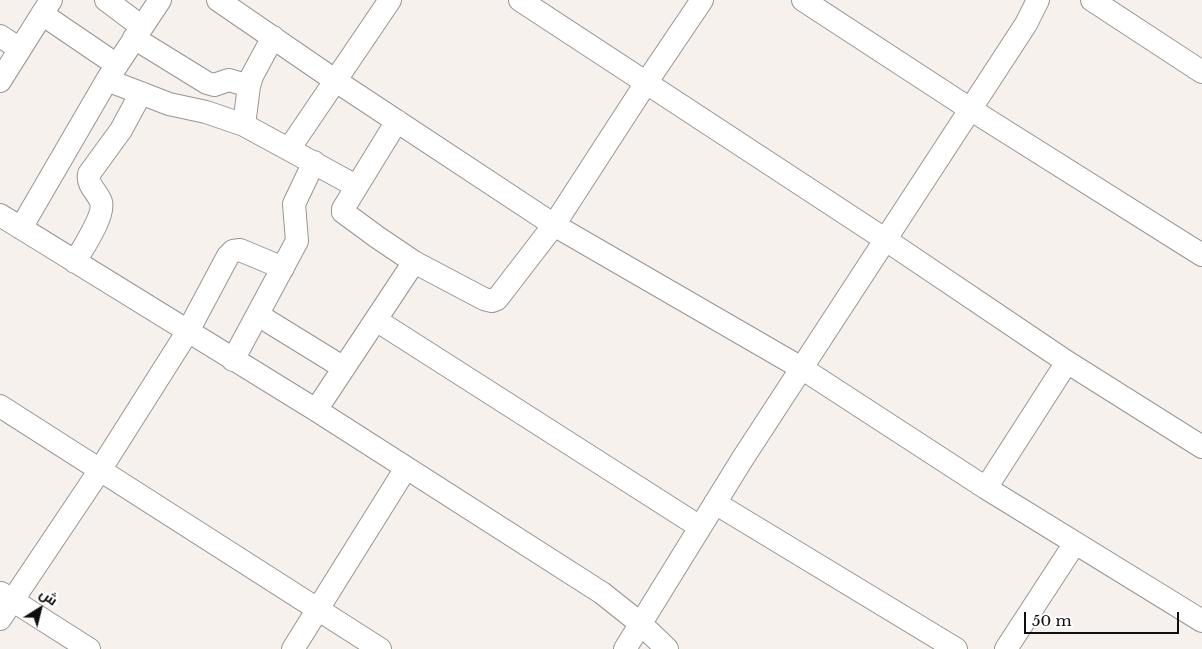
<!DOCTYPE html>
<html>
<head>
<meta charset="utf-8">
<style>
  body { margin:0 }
  #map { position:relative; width:1202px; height:649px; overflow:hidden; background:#f7f1ee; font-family:"Libre Baskerville",Cairo,serif }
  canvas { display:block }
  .north { position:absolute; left:15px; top:584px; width:50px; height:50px; -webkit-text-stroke:4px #fff; paint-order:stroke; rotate:36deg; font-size:14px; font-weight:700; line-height:20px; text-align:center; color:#100e0d }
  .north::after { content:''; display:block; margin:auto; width:18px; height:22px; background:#100e0d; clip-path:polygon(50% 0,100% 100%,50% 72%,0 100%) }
  .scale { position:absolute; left:1024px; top:612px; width:155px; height:22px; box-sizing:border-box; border:2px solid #100e0d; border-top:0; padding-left:6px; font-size:15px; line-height:18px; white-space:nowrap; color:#100e0d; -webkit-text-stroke:4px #fff; paint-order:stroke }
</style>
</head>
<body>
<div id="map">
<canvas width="1202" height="649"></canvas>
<div class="north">ش</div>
<div class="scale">50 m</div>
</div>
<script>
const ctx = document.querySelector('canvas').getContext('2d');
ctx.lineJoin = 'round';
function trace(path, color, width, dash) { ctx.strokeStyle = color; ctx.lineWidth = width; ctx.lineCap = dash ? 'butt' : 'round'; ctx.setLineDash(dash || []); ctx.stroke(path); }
const minor = new Path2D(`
  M106,0L142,27
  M218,0L336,81L554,225L803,369L986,488L1202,621
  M520,0L886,240L1067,362L1202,447
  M803,0L970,109L1202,255
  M1092,0L1202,72
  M42,14L117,65
  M0,36L20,49
  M134,38L207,83L214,85L229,80L249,86
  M107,80L169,104L206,112L244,125L356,186
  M0,81L51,0
  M397,121L343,209V212L377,237L414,262L484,299L492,301L497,299L554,225L646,83L702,0
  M244,125L249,86L252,76L273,37
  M289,149L390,0
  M0,215L316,410L602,593L641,624L667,649
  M21,228L107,80L160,0
  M75,262C82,249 105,216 101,202C97,191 87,186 89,174L121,130L141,93
  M258,315L344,368
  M376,320L700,527
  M233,360L297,241L294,204L314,162
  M0,406L380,649
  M316,410L414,262
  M986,488L1067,362
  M715,503L956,649
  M1,593L89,649
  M0,619L100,470L188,331L228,256L233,251L240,250L283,268
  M293,649L406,468
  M625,649L743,458L1026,24L1038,0
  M1006,649L1075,543`);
trace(minor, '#9a9492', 24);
trace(minor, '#fff', 22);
</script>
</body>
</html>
